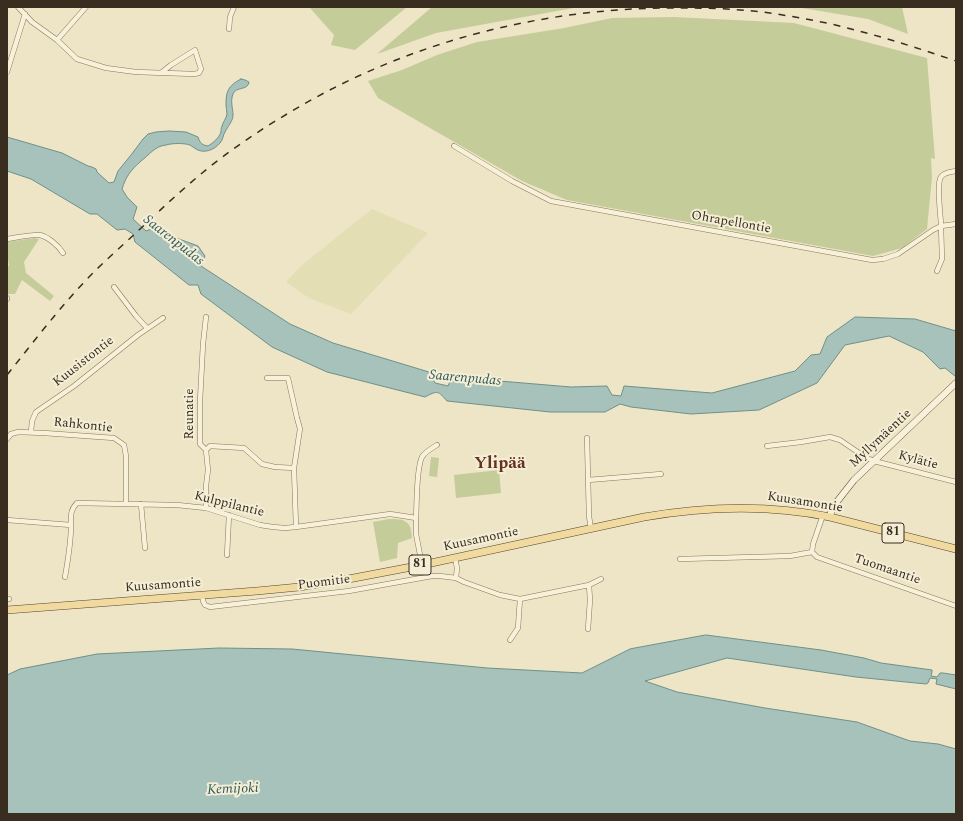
<!DOCTYPE html>
<html>
<head>
<meta charset="utf-8">
<style>
  body { margin:0 }
  #map { position:relative; width:963px; height:821px; overflow:hidden; background:#eee4c6; font-family:Spectral,serif }
  canvas { display:block }
  .frame { position:absolute; inset:0; border:8px solid #392d1f; pointer-events:none }
</style>
</head>
<body>
<div id="map">
<canvas width="963" height="821"></canvas>
<div class="frame"></div>
</div>
<script>
const ctx = document.querySelector('canvas').getContext('2d');
ctx.lineJoin = 'round';
function fillPath(path, color) { ctx.fillStyle = color; ctx.fill(path, 'evenodd'); }
function trace(path, color, width, dash) { ctx.strokeStyle = color; ctx.lineWidth = width; ctx.lineCap = dash ? 'butt' : 'round'; ctx.setLineDash(dash || []); ctx.stroke(path); }
function drawText(font, color, halo, rows, align = 'center') {
  ctx.font = font + ' Spectral,serif'; ctx.lineWidth = 4; ctx.setLineDash([]); ctx.textBaseline = 'middle'; ctx.strokeStyle = halo; ctx.fillStyle = color; for (const [text, x, y, turn = 0] of rows) {
    ctx.save(); ctx.translate(x, y); ctx.rotate((+turn || 0) * Math.PI / 180); ctx.textAlign = isNaN(turn) ? turn : align; if (halo) ctx.strokeText(text, 0, 0); ctx.fillText(text, 0, 0); ctx.restore();
  }
}
const farmland = new Path2D(`
  M372,209L428,233L351,314L309,298L286,282L301,266Z`);
const green = new Path2D(`
  M311,7H407L355,50L331,45L334,35L310,8Z
  M432,7H579L436,33L377,54Z
  M796,7H902L908,34L868,19Z
  M674,17L794,23L927,58L935,159L931,158L932,177L927,229L902,248L873,256L567,200L522,181L378,98L368,81L402,70L437,55L477,42L564,28L612,18Z
  M34,238L39,239L24,262L26,273L54,296L50,301L22,280L15,294H7V266H9L7,252V242Z
  M431,457L439,458L437,477L429,476Z
  M499,470L501,493L456,498L454,475Z
  M389,519C406,519 411,521 412,538L398,543L397,558L380,562L373,522Z`);
const water = new Path2D(`
  M241,79L245,80L249,82C248,91 236,86 233,94C230,102 233,108 233,115C233,121 228,126 225,132C223,135 223,140 220,143C214,150 204,154 196,149C194,148 192,146 190,145C184,143 173,143 166,145C155,146 149,155 141,161C131,170 126,176 122,189L127,197L137,207L133,219L146,231L160,226L171,236L198,246L205,256L201,266L290,324L333,343L429,372L435,383L448,386L452,377L571,387L607,386L612,395L621,396L624,386L712,393L795,371L811,355L820,354L827,337L855,317L915,319L956,331V377L945,368L940,369L923,352L889,336L845,345L817,383L759,410L691,414L631,407L620,404L605,412H550L447,401C438,391 438,390 425,397L327,372L272,347L201,294L198,285H189L135,242L133,234L125,229L117,230L97,214H90L31,179L7,171V137L62,153L88,166L92,167L96,169L97,172L109,183L114,182L118,171L131,155L143,139L148,134L156,132L169,131L186,132L198,137C200,143 202,145 208,146C213,143 219,138 221,132C221,131 221,128 222,126C223,122 226,119 227,114C227,111 226,108 226,105C226,91 228,86 241,79Z
  M706,635L821,650L864,658L881,663L932,670V672L931,676L937,677L940,673H943L956,675V689L936,684L937,679L930,678L928,683L926,684L856,677L727,658L645,681L677,692L765,708L857,722L910,741L938,744L956,749V814H7V675L20,669L97,654L219,648L292,649L487,668L582,673L630,649Z`);
const street = new Path2D(`
  M18,7L32,22L57,40L77,59L106,68L136,72L194,74L199,73L201,69L195,50L171,65L161,73
  M229,29L230,17L234,7
  M57,40L86,7
  M7,72L25,14
  M454,146L512,181L551,201L872,260L883,259L898,254L933,230L941,226L942,259L937,271
  M956,171C951,172 944,172 941,177C936,184 941,216 941,226L956,224
  M7,239C15,238 32,234 40,235C48,237 58,245 63,253
  M114,287L136,316L147,328
  M7,299V298
  M206,317L203,344L200,401V444L206,450L208,470L206,486V508
  M267,378H288L297,418L300,429L294,468L296,527
  M31,432L32,421L36,412L74,386L138,335L163,318
  M587,438L589,516L591,529
  M7,439L11,434L18,432L44,433L114,438L124,445L126,456V503
  M767,446L801,442L830,437L840,440L865,457L874,461L956,482
  M206,450L210,446L244,448L262,464L275,467L294,468
  M588,480L661,474
  M141,504L145,548
  M416,518C417,504 416,469 422,457C425,452 432,448 437,445
  M7,520L71,525C71,516 70,510 77,503L177,505L206,508L260,525L273,527L285,528L296,527L390,514L397,515L416,518V534L422,565
  M812,552L817,557L956,606
  M227,555L229,515
  M455,558L457,568L456,578
  M680,559L790,556L812,552L813,544L823,515
  M65,577C68,560 71,543 71,525
  M202,595L203,601L205,605L210,607L349,591L432,576H440L456,578L464,582L500,595L520,599L589,585L601,579
  M7,599H9
  M588,629L590,600L589,585
  M510,640L518,628L520,599`);
const secondary = new Path2D(`
  M830,517L832,508L854,480L956,383`);
const primary = new Path2D(`
  M7,610L257,591L299,587L338,581L422,565L644,517C707,506 767,504 830,517L956,549`);
const rail = new Path2D(`
  M7,375C35,340 63,303 95,271C109,257 124,244 138,231C157,213 175,196 195,179C223,155 255,133 287,114C407,41 547,6 686,8C711,8 737,9 762,12C785,15 808,19 831,24C874,34 915,47 956,61`);
const shields = [
  [893,533,22],
  [420,565,22]
];
const shieldNames = [
  ["81",893,533],
  ["81",420,565]
];
const streetNames = [
  ["Ohrapellontie",731,223,10],
  ["Kuusistontie",84,362,-38],
  ["Reunatie",190,414,-90],
  ["Rahkontie",83,426,6],
  ["Myllymäentie",881,439,-43],
  ["Kylätie",918,461,15],
  ["Kuusamontie",805,503,9],
  ["Kulppilantie",229,505,14],
  ["Kuusamontie",481,540,-12],
  ["Tuomaantie",887,570,19],
  ["Puomitie",324,583,-7],
  ["Kuusamontie",163,586,-4]
];
const waterNames = [
  ["Saarenpudas",173,241,38],
  ["Saarenpudas",465,379,5],
  ["Kemijoki",233,790,-2]
];
const districtNames = [
  ["Ylipää",500,465]
];
fillPath(farmland, '#e3deb4');
fillPath(green, '#c4cc9a');
fillPath(water, '#a7c1bb');
trace(water, '#6e9089', 1);
trace(street, '#89765c', 5.5);
trace(secondary, '#6b573f', 7);
trace(primary, '#574430', 8);
trace(street, '#f8f1d9', 4.5);
trace(secondary, '#f8f1d9', 6);
trace(primary, '#f0da9f', 7);
trace(rail, '#392d1f', 1.5, [7, 7]);
for (const [x, y, w] of shields) { const box = new Path2D(); box.roundRect(x - w / 2, y - 10, w, 20, 3); ctx.fillStyle = '#f5eed6'; ctx.fill(box); trace(box, '#392d1f', 1); }
drawText('bold 12px', '#392d1f', null, shieldNames);
drawText('13px', '#392d1f', '#f5eed6', streetNames);
drawText('italic 14px', '#2f5958', '#f5eed6', waterNames);
drawText('bold 17px', '#653120', '#f5eed6', districtNames);
</script>
</body>
</html>
